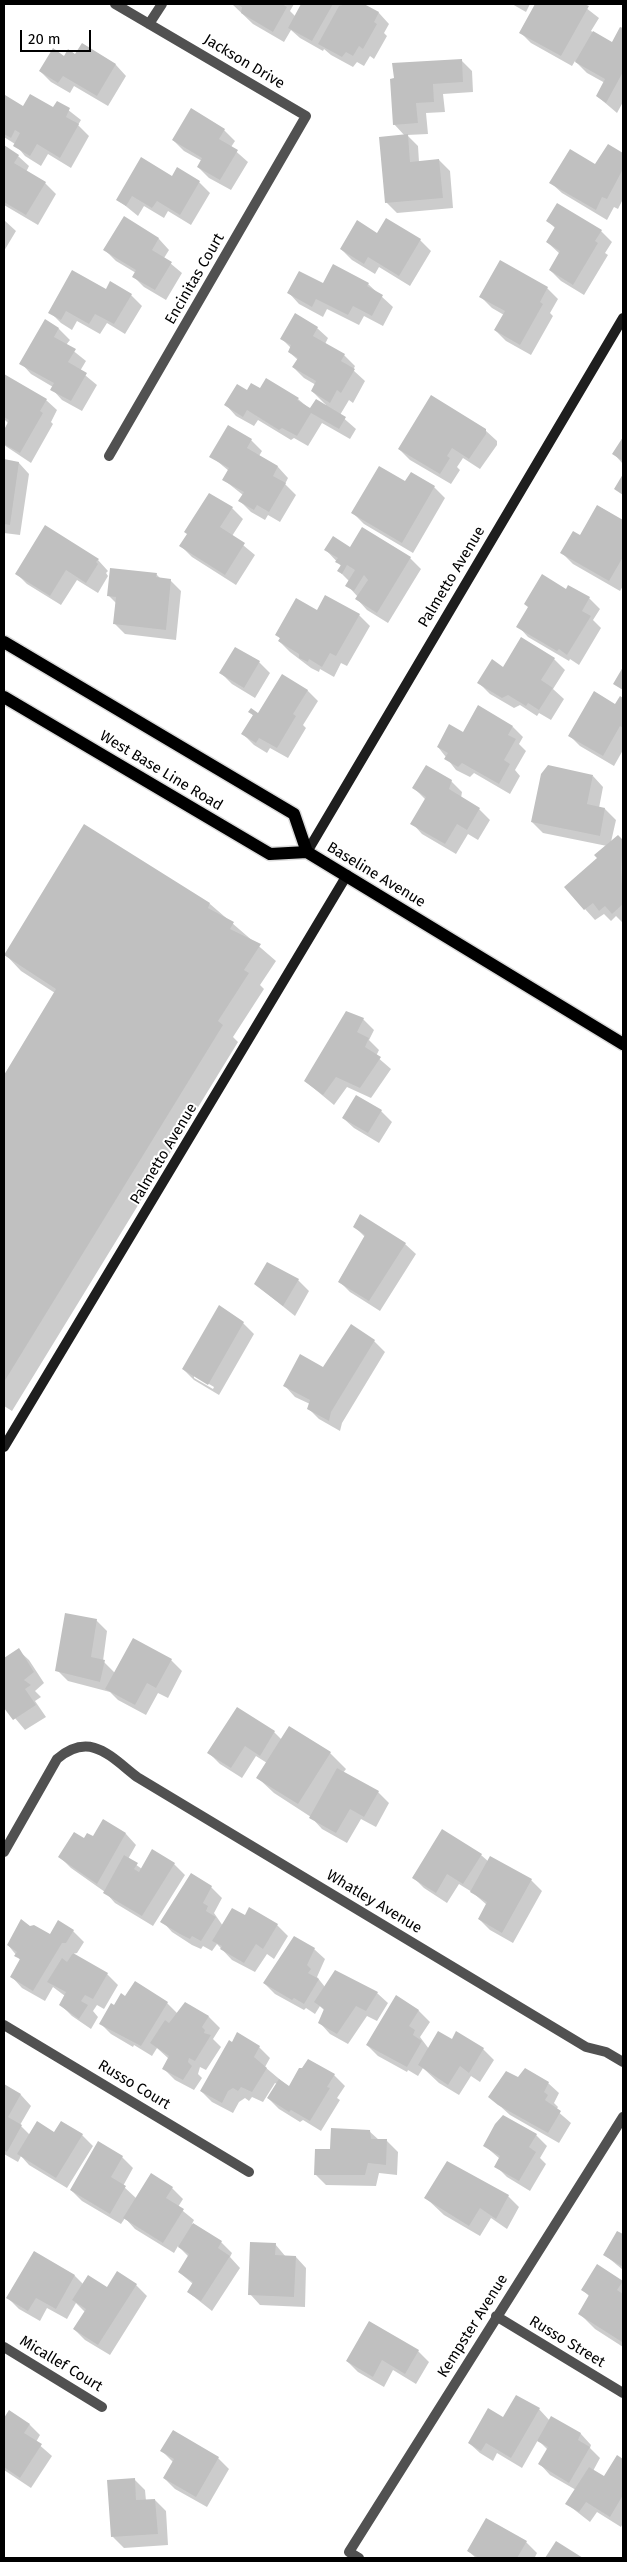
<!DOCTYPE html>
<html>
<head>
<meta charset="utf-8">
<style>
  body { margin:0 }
  #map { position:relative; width:627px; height:2562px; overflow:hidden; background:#fff; font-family:"Fira Sans",sans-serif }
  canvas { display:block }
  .frame { position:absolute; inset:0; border:5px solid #000; pointer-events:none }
  .scale { position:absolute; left:20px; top:30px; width:71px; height:22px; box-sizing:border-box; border:2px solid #000; border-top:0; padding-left:6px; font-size:15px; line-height:18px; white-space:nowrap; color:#000; -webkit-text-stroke:4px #fff; paint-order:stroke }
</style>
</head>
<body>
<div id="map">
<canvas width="627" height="2562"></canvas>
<div class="frame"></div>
<div class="scale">20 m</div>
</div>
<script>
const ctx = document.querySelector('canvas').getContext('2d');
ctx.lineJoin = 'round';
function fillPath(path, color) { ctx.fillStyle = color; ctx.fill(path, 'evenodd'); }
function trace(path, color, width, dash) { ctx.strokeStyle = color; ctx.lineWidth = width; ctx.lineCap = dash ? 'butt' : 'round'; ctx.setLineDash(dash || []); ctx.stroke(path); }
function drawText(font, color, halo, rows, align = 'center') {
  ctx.font = font + ' "Fira Sans",sans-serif'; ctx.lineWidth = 4; ctx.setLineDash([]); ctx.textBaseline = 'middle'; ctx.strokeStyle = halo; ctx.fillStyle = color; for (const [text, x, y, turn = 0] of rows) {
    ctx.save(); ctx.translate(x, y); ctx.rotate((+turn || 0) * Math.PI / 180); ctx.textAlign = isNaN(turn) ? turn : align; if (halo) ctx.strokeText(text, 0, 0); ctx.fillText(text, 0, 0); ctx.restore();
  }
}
const shadow = new Path2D(`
  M232,4H294L290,11L295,16L303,4H339L345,7L347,4H362L379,13L389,24L384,33L387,36L374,59L370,56L364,66L357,62L353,67L331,55L324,49L323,51L300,38L291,30L284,42L253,24Z
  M512,4H530L526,12Z
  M536,4H581L599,18L591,31L612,43L621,28L623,30V102L617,113L597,96L605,83L587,73L575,61L572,66L531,43L520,32Z
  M82,45L116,65L126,76L108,106L74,86L70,93L51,82L40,71L65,57L76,55Z
  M461,60L472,71L473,92L443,94L445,112L426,113L428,134L407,135L418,146L419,162L439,160L450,171L453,208L397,213L386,202L405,136L394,124L395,80Z
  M5,97L24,108L54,109L58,102L81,120L78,125L89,136L71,168L48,154L41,166L25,156L15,144L4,137Z
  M224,130L235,141L231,147L248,162L231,190L209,178L198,167L202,161L184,151L173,140Z
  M608,146L623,154V199L618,209L614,207L607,220L562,193L551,183L596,166Z
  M4,147L18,156L29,166L26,172L45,183L56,194L38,225L4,205Z
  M172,177L199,182L210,193L191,225L168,211L164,218L144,206L138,216L117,199Z
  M124,218L159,239L169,250L164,258L182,273L166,300L144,287L133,276L136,273L116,261L105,250Z
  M4,220L16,231L4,251Z
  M548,221L601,231L612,242L605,253L608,255L584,295L561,281L550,270L560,254L547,242L556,229Z
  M378,235L420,240L431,251L410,286L379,267L375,274L352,260L341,249Z
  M334,266L368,284L393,307L383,326L364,316L359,325L327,309L323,317L299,304L289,293L324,285Z
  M547,288L558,299L550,313L553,316L531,355L506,341L495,330L504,315L492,308L481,297Z
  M106,291L131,295L142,306L125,334L107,323L100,334L77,321L72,330L61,323L50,312Z
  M45,321L59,329L70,340L66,345L86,361L80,371L97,385L82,411L62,400L52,389L53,387L31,374L21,363Z
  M317,328L328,338L325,344L344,355L355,366L353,370L365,381L353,403L349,400L340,415L356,429L350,439L322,423L308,446L294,438L291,440L258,420L254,426L236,416L226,405L247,392L260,390L298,399L311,410L326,405L312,391L316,385L304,378L293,367L298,360L289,352L291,348L282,339Z
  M4,375L46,400L57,410L51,422L53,424L31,463L4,445V433L9,424L4,419Z
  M485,430L497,441V445L480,469L463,458L457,467L460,470L451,484L410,460L399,449Z
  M623,439V464L614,454Z
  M251,440L262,451L259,456L278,467L288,478L285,484L296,495L280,522L268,515L265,520L251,512L240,501L243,495L224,480L229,471L211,456Z
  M4,461L19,463L29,474L20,535L4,533Z
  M405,483L434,487L445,498L413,553L364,524L353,513Z
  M598,506L623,521V586L620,591L573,564L562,553L580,536Z
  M232,508L243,519L232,536L255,555L236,585L192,557L181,546Z
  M325,549H351L410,558L421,569L388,623L367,610L357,599L358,597L347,585L349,581L339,571L342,567Z
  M98,560L108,571L106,573L108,576L98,593L77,580L61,605L27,584L17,574Z
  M156,574L161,579L170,580L181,591L176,640L125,634L114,623L116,603L108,595Z
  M566,590L589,598L600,609L593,620L601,628L579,665L570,659L569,661L528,637L518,626Z
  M318,611L359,615L370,626L347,666L341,663L334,677L320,669L319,672L311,668L290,652L279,641L281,639L277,635Z
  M554,659L565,670L553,689L564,699L551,720L539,713L537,716L520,705L514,708L490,694L479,683L504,668Z
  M259,662L270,673L255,698L232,684L221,673Z
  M307,690L318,701L303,725L306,728L288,758L270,748L267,753L254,745L243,734L254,716L250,712L258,714Z
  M621,698L623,699V750L614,766L580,746L570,736L616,706Z
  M513,727L523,737L519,744L526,751L515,770L520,776L510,794L474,773L470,777L456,770L438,747L463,734Z
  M593,776L603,787L599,808L605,809L616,820L611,842L618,836L623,841V923L616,916L611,921L604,914L595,920L585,909L599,859L607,846L543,833L532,822Z
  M451,781L462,792L461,798L479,809L490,820L478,840L468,834L456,854L422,834L412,823L426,800L414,788Z
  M210,904L276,961L260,985L264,989L233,1037L238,1042L12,1411L4,1406V1077L55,993L21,971L6,955Z
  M363,1019L374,1030L369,1040L379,1050L376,1056L391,1069L371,1098L347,1087L334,1105L305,1081Z
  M381,1111L392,1122L379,1143L354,1128L343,1118Z
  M355,1227L405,1244L416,1254L380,1311L350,1292L339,1281L365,1237Z
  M268,1264L298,1280L309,1291L295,1316L255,1284Z
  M219,1307L243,1323L254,1334L219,1395L194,1380L183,1369ZM194,1375L214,1387L213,1389L194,1378Z
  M374,1341L385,1352L342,1423L340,1431L319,1419L308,1408L310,1404L295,1397L285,1386L324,1369Z
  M96,1620L107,1631L103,1661L115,1673L133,1640L171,1660L182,1671L168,1698L158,1693L146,1715L118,1700L110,1692L68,1681L57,1670Z
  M18,1650L29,1660L44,1683L35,1691L41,1697L35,1701L46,1717L25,1730L4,1705V1660Z
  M237,1708L274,1732L282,1740L330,1753L346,1769L343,1773L378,1792L389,1803L376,1827L361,1819L347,1843L322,1829L311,1817L274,1793L258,1778L267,1763L256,1756L242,1778L220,1764L209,1753Z
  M103,1820L126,1834L136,1845L128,1859L142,1869L174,1864L185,1875L153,1926L115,1903L105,1892L71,1868L60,1857L84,1840L93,1838Z
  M443,1831L481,1855L489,1862L531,1880L542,1891L513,1943L490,1930L479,1919L487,1905L472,1892L459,1884L447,1903L424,1888L413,1877Z
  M211,1887L222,1898L214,1913L223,1926L245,1917L277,1925L288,1936L274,1959L267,1954L255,1972L232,1960L217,1944L212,1951L203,1946L201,1949L192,1945L172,1932L162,1921Z
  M30,1928L51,1935L73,1931L84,1942L77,1953L72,1954L107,1974L118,1985L104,2009L97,2005L93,2011L98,2017L91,2029L72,2016L61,2005L65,1996L53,1987L45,2001L22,1988L12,1977L21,1961L8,1945Z
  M314,1949L325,1959L317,1977L325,1987L377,1993L388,2003L377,2021L367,2016L348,2044L330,2034L320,2023L325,2011L320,2006L315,2014L306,2008L304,2010L275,1994L264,1983Z
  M396,1997L419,2011L430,2022L420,2037L429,2049L452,2041L483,2049L494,2060L480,2082L471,2076L459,2095L439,2083L423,2068L418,2076L408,2070L407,2072L378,2056L367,2045Z
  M125,1998L167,2003L178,2014L186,2004L209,2017L220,2028L213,2039L221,2047L206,2070L200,2067L198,2074L202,2078L194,2090L175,2080L164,2069L169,2059L157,2048L152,2056L134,2045L133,2047L111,2034L100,2023Z
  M259,2047L270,2058L265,2067L290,2088L334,2075L345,2086L337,2098L340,2100L321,2131L303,2120L300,2122L279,2109L268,2098L277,2084L275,2083L263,2102L252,2097L249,2101L245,2098L239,2102L233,2113L212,2102L201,2091Z
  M519,2079L548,2083L559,2093L554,2103L558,2107L556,2110L571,2123L559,2143L510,2115L490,2097Z
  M4,2085L21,2095L31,2106L20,2125L30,2135L55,2133L61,2122L82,2135L93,2146L67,2188L29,2165L21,2156L18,2162L4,2154Z
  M369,2131L379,2140L387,2141L398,2152L397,2175L379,2173L376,2186L326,2185L315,2174L331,2150Z
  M536,2135L547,2146L540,2158L546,2164L530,2191L507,2177L496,2166L500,2159L485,2146Z
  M122,2157L133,2168L123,2186L137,2199L172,2188L183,2199L178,2207L194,2220L192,2224L221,2242L232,2253L230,2257L240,2268L212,2311L188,2292L193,2284L179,2272L189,2257L178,2246L174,2253L135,2229L125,2218L121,2224L82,2201L71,2190Z
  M508,2196L519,2207L507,2229L491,2218L480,2236L444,2215L426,2198Z
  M618,2232L623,2236V2270L605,2255Z
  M275,2244L286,2257H296L306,2268L305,2307L260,2305L250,2294Z
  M34,2252L75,2276L83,2284L107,2289L136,2285L147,2296L110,2355L85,2340L74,2329L85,2312L76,2303L67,2319L47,2308L40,2321L19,2309L8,2298Z
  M622,2282L623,2283V2347L595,2329L579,2313L590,2297L583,2290Z
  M418,2351L429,2362L416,2384L393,2370L384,2387L358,2372L347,2361Z
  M539,2409L550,2421L552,2418L581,2434L591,2445L590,2448L600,2458L593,2471L604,2478L618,2457L623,2460V2523L621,2527L597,2512L590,2522L567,2504L576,2490L550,2475L540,2464L548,2450L538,2440L522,2468L497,2453L493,2461L480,2453L469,2443L504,2418Z
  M9,2412L30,2425L40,2435L36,2442L52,2456L31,2488L4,2470V2420Z
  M162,2451L218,2458L229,2469L207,2507L175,2489L164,2478L173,2462Z
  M134,2479L145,2490L146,2501L155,2500L166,2511L168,2545L124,2548L113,2537Z
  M526,2542L537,2553L535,2557L537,2558H476L468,2551Z`);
const building = new Path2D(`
  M236,4H282L287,7L273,32L241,13L242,7Z
  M301,4H333L312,41L288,28Z
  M345,4H364L379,12L374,22L377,24L363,49L359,46L353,56L346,52L342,57L318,44L339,6Z
  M535,4H584L589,6L561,56L519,33Z
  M620,27L623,28V72L606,103L596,96L605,79L575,62L593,31L612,42Z
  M82,43L116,64L97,96L63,76L58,83L39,71L53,48L64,56L68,49L75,54Z
  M462,59L463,82L433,84L434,102L416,103L418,123L393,125L390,79L394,78L392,63Z
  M30,94L53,107L57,101L70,108L66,117L79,124L60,158L37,144L30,156L13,146L20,133L15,130L11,138L4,134L5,95L23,106Z
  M191,108L225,129L219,139L238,150L220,180L197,167L202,158L172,140Z
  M408,134L410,162L439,159L443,198L385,203L379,137Z
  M608,144L623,153V169L607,199L602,197L596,210L549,183L570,149L595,164Z
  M4,145L19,155L14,163L46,182L26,215L4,202Z
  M141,157L172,176L177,167L200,181L180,215L157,201L152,208L132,196L126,206L116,200Z
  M557,203L602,230L595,241L598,243L573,285L549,270L560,251L546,242L555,227L546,221Z
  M124,216L159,238L152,250L172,262L155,290L132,277L136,270L103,250Z
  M386,218L421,239L399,276L368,257L364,264L340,249L357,220L377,233Z
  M500,260L548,287L540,302L543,304L520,345L494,330L505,311L479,297Z
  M333,264L369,283L367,286L383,295L372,316L353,306L348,315L316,299L312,307L287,293L299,271L323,283Z
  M72,270L106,289L110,281L132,294L114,324L95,314L89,324L66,311L61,320L48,313Z
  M295,313L318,327L313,336L345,354L341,361L355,369L341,393L337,390L330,403L311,391L316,381L292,367L298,358L288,352L291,345L280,339Z
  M45,319L59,328L54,337L76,349L68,362L87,373L71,401L50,390L54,383L19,364Z
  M4,374L47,399L40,411L43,413L20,453L4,444V430L9,420L4,417Z
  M266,378L299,398L297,400L310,408L316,399L346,417L339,429L311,413L297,436L282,428L279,430L247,410L243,417L224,405L237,384L247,390L251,383L260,388Z
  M431,395L486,429V434L469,459L452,448L447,456L450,458L440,474L398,449Z
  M228,425L252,439L247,448L278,466L273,476L286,483L269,512L257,505L254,510L238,501L244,492L222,480L229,468L209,457Z
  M623,437V461L612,454Z
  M4,459L19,462L10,525L4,524Z
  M379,466L405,481L411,472L435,486L402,543L351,513Z
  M623,474V495L614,489Z
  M209,493L233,507L220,527L245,543L225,575L179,546L187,534L184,532Z
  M597,505L623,520V557L609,581L560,553L573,531L580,535Z
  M45,525L99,559L96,562L98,564L86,583L66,570L50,596L15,574Z
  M362,527L411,557L377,613L355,599L368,580L364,575L354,591L345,586L355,570L347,565L342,574L337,571L341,565L335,562L338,558L324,550L333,536L350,547Z
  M110,568L157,573L156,577L171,579L166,630L113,624L116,597L107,596Z
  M542,574L566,589L568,585L590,597L582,611L591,616L567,655L559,649L557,651L516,627L528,607L524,604Z
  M325,595L360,614L336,656L330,653L322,667L309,659L308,662L299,658V654L278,641L280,638L275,635L296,598L317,610Z
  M521,637L555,658L541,680L553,688L539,710L528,703L526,706L508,695L502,698L477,683L492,659L503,667Z
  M235,647L260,661L244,688L219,673Z
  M623,667V690L613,684Z
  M282,674L308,690L293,714L296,716L277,748L259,738L256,743L241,734L253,715L248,712L251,708L258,713Z
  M594,691L615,704L620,696L623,698V728L620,726L603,756L568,736Z
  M478,705L513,726L508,735L516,739L504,760L510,764L499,784L462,763L458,767L444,759L448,753L437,747L449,724L463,732Z
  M426,765L452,780L449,789L480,808L467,830L457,824L445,844L410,824L426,797L412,788Z
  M548,765L593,775L587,804L605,808L600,836L531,822L541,774Z
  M84,824L210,903L208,908L234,922L230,929L261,944L244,970L249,973L218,1021L223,1025L4,1382V1075L56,989L4,955Z
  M618,835L623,840L621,868L623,904L612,914L605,906L599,911L593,903L584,910L564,887L597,858L594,855Z
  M346,1011L364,1018L357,1032L369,1038L365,1047L381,1057L360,1088L336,1077L323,1095L304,1081Z
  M356,1095L382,1110L368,1133L342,1118Z
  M360,1214L406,1243L369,1301L338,1282L365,1235L353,1227Z
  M267,1262L299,1279L283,1306L254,1284Z
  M219,1305L244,1322L208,1385L182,1369Z
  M351,1324L375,1340L331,1412L329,1421L307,1409L310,1400L283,1386L300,1354L323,1367Z
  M65,1613L97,1619L91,1657L105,1660L100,1682L55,1671Z
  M133,1638L172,1659L156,1688L147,1683L135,1705L105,1689Z
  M19,1648L34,1672L24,1680L31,1685L25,1689L36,1705L13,1720L4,1708V1658Z
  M237,1707L275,1731L260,1756L245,1746L231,1768L207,1753Z
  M289,1726L331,1752L298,1804L256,1778Z
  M337,1768L379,1791L364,1817L350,1809L336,1833L309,1818Z
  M103,1819L126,1833L97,1884L58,1857L74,1832L84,1838L87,1833L93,1836Z
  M442,1829L482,1854L463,1884L447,1874L436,1893L412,1878Z
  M152,1849L175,1863L142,1916L103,1893L124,1855L138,1863L134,1869L139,1872Z
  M490,1856L532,1879L502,1933L478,1919L487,1902L470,1892Z
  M191,1873L212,1886L203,1903L208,1906L206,1911L216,1917L201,1941L192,1936L190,1939L180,1934L160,1922Z
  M249,1907L278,1924L263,1949L256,1944L244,1963L220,1949L222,1946L212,1941L232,1908L245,1915Z
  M21,1919L30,1926L34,1925L50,1934L58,1920L74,1930L66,1943H62L33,1991L10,1977L20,1959L14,1956L17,1952L7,1945Z
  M294,1936L315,1948L307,1965L311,1969L308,1973L319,1979L304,2004L294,1998L292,2000L263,1983Z
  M73,1953L108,1973L93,1999L85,1995L81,2001L88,2005L79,2019L59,2005L66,1992L47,1982L62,1958L67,1962Z
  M335,1970L378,1992L366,2011L356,2006L337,2034L318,2023L324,2009L314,2002Z
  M135,1981L168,2002L141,2046L99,2024L111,2003L114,2005L121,1993L125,1996Z
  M396,1995L419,2010L409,2026L415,2030L413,2035L422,2041L407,2067L366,2045Z
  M185,2002L209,2016L202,2027L205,2030L204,2033L211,2035L195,2061L189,2058L188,2062L192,2066L183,2080L162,2069L169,2056L150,2043L165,2020L169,2023Z
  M438,2031L452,2039L456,2031L484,2048L469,2073L460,2066L448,2085L418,2065Z
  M237,2032L260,2046L254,2057L267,2068L252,2092L241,2087L238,2091L233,2088L228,2091L222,2103L200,2091L229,2040L232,2042Z
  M308,2059L335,2074L327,2087L330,2088L310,2121L291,2110L289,2112L267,2098L279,2079L289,2086L299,2068H302Z
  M525,2068L549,2082L544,2092L548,2095L545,2100L561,2111L548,2133L498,2105L488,2097L506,2071L518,2077Z
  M4,2084L21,2094L8,2117L22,2125L7,2152L4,2150Z
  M503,2115L537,2134L529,2147L536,2152L519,2181L494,2167L500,2156L483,2146L495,2124Z
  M37,2121L54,2132L61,2121L83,2134L56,2178L17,2154Z
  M331,2128L370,2130L371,2139H387L386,2165L368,2163L365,2175H314L315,2149H330Z
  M98,2141L123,2156L111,2177L126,2186L110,2214L70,2190Z
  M447,2161L509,2195L496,2219L480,2208L469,2226L424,2198Z
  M151,2173L173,2187L166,2198L184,2209L163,2243L123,2218Z
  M193,2223L222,2241L218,2248L230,2256L201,2301L187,2292L193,2282L178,2272L189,2254L178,2247Z
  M617,2231L623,2234V2267L603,2255Z
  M250,2242L276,2243L275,2255L296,2256L294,2297L248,2295Z
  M34,2251L75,2275L56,2309L36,2298L28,2311L6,2298Z
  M597,2264L623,2281L617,2290L623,2294L622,2342L578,2314L589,2295L581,2290Z
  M117,2271L137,2284L98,2345L73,2329L86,2309L72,2300L88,2275L107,2287Z
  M369,2321L419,2350L405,2374L382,2360L373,2377L346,2361Z
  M516,2395L540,2408L511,2458L486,2443L481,2451L468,2443L488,2408L503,2417Z
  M9,2410L30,2424L24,2433L42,2444L20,2478L4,2467V2418Z
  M551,2416L581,2433L578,2440L590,2447L569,2483L538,2464L548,2447L537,2441Z
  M173,2430L219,2457L196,2497L163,2478L174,2459L160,2451Z
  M617,2455L623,2459V2495L610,2517L586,2502L579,2512L565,2504L589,2467L604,2476Z
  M135,2478L136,2500L155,2499L158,2534L111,2537L107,2480Z
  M486,2518L527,2541L517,2558H479L467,2551Z
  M556,2541L583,2558H545Z`);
const street = new Path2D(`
  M149,24L162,4
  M109,456L306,116L115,4
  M4,1852L57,1759C90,1731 110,1756 137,1777L586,2047L606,2052L623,2062
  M4,2025L249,2172
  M496,2316L623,2393
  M4,2347L102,2407
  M359,2558L349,2552L623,2117`);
const secondary = new Path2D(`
  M307,852L623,318
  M4,1447L347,875`);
const primary = new Path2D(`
  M4,642L294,814L307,852L623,1044
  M4,697L270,854L307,852`);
const streetNames = [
  ["Jackson Drive",244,62,31],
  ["Encinitas Court",195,279,-60],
  ["Palmetto Avenue",452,577,-59],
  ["West Base Line Road",161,771,31],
  ["Baseline Avenue",376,875,31],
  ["Palmetto Avenue",164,1154,-59],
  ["Whatley Avenue",374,1902,31],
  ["Russo Court",134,2085,31],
  ["Kempster Avenue",473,2326,-58],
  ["Russo Street",567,2342,31],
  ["Micallef Court",61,2364,31]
];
fillPath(shadow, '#0003');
fillPath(building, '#c0c0c0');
trace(primary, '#dbdbdb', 15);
trace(street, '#515151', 10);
trace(secondary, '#1e1e1e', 10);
trace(primary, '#000', 12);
drawText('15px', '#000', '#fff', streetNames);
</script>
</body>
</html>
